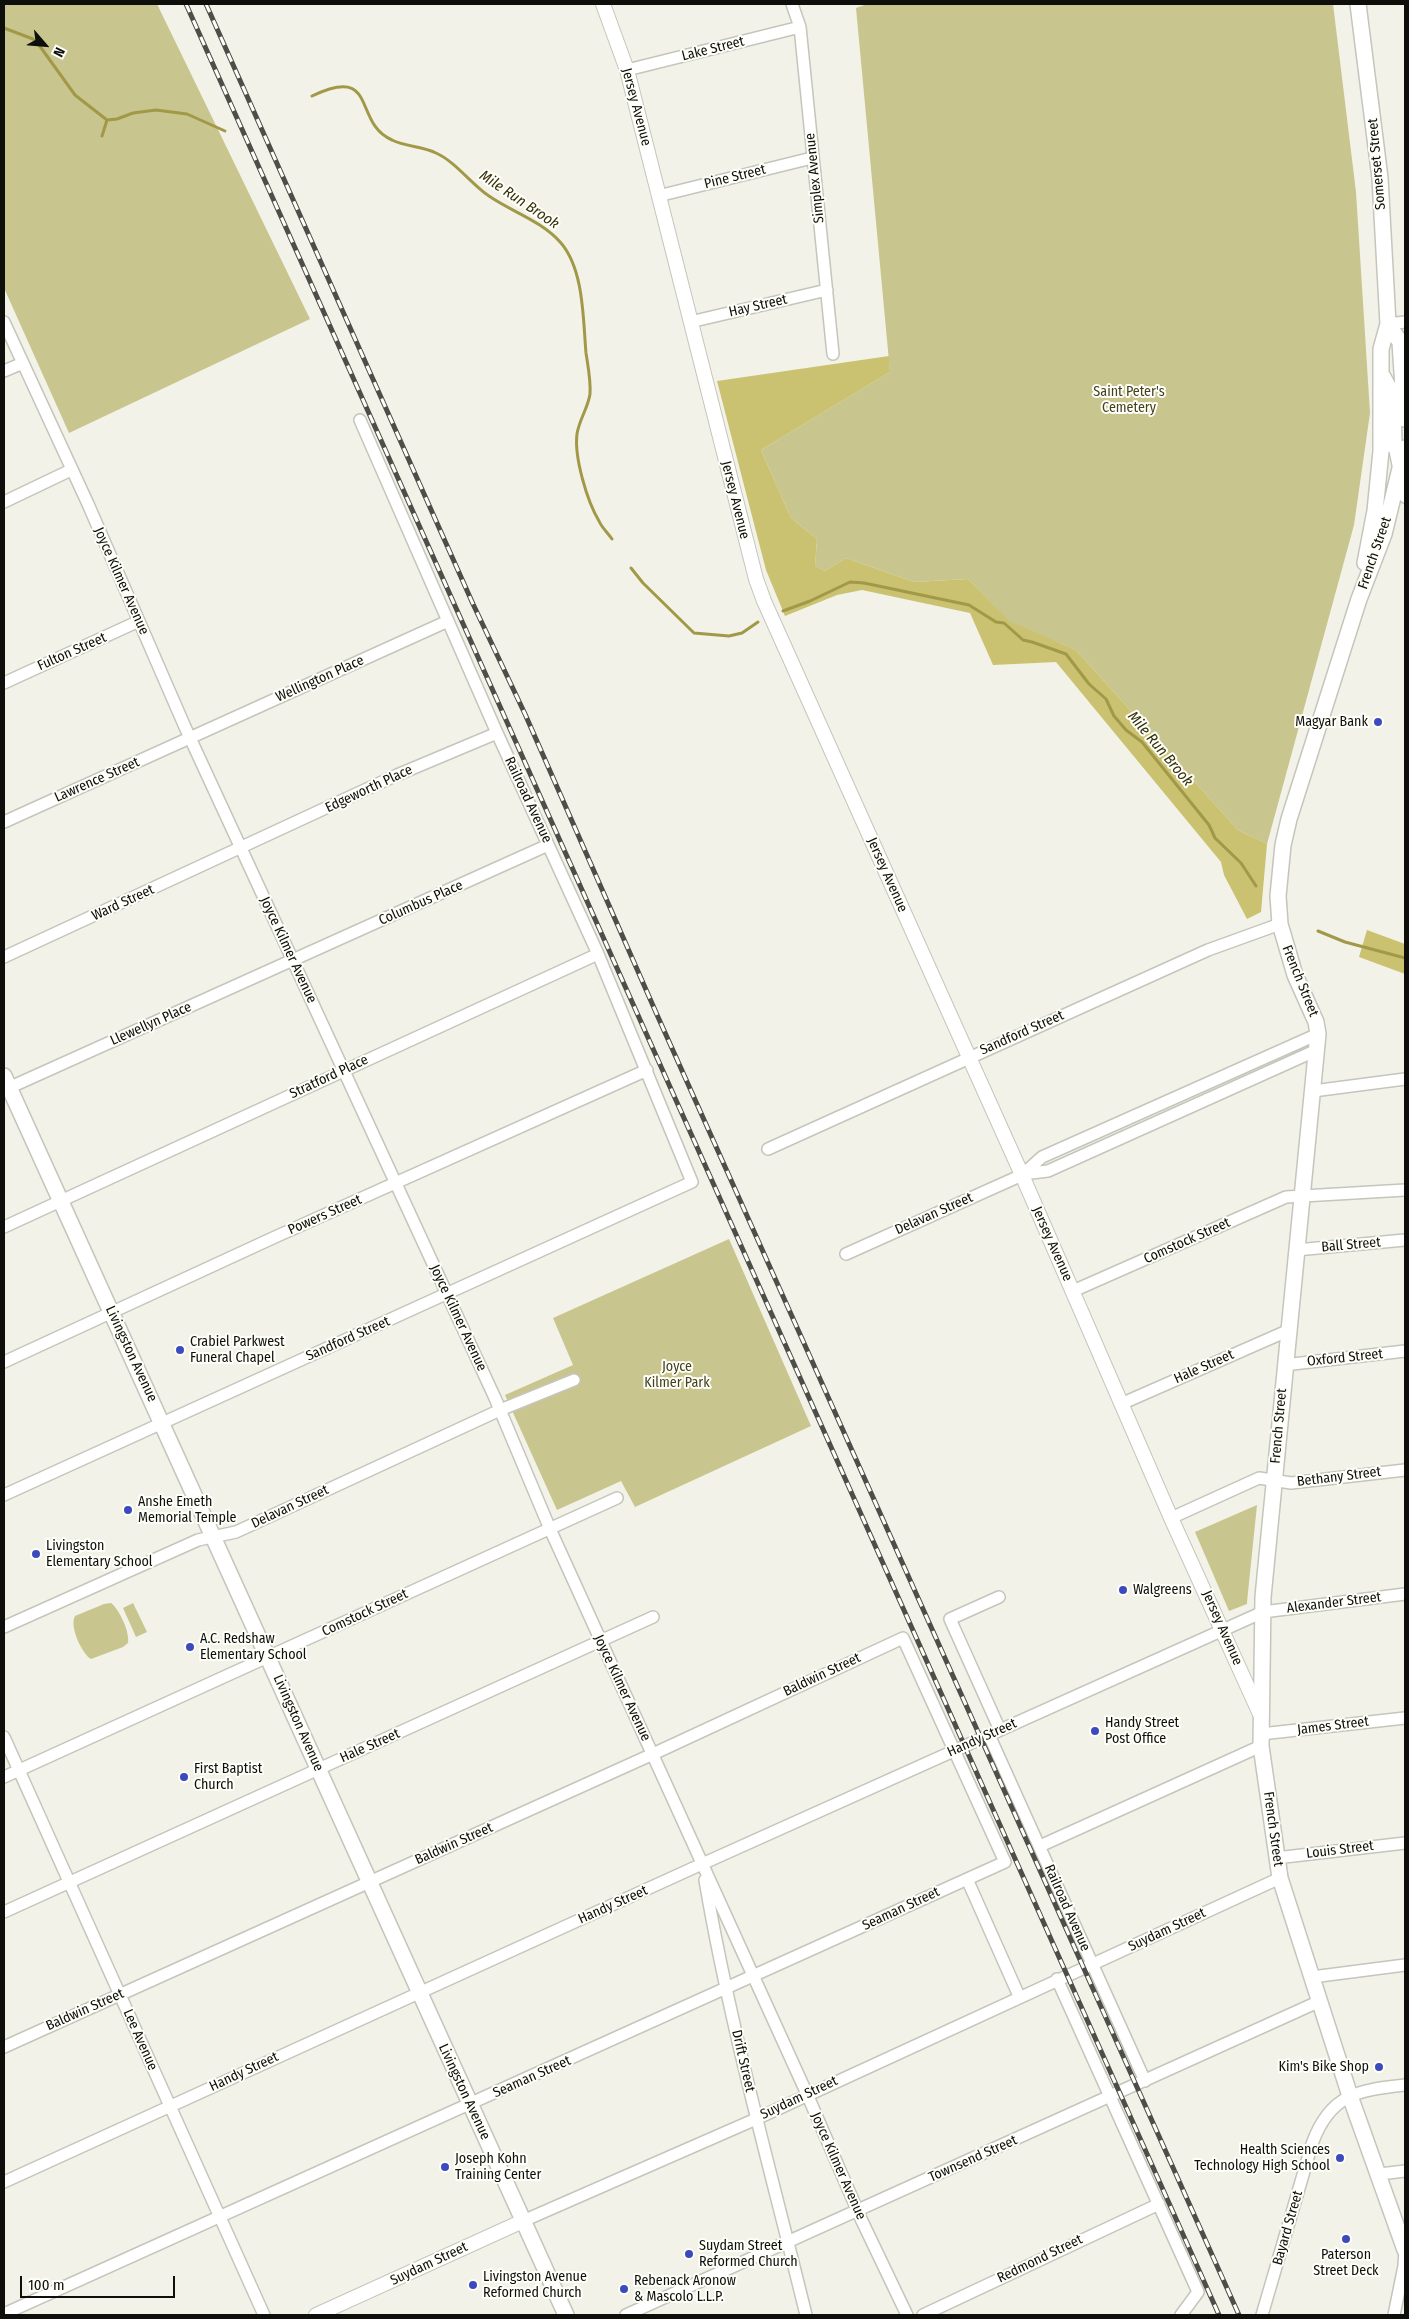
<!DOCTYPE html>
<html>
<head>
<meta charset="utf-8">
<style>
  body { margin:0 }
  #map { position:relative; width:1409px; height:2319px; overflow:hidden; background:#f2f2e8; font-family:"Fira Sans Condensed",sans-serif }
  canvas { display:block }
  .frame { position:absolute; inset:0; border:5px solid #0e0e0b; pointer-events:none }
  .north { position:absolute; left:20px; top:20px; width:50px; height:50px; -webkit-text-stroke:4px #fffff9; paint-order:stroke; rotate:117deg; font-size:14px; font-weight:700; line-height:20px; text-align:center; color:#0e0e0b }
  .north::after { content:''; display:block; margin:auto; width:18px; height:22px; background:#0e0e0b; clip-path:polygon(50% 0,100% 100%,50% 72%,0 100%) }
  .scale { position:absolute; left:20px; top:2276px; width:155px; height:22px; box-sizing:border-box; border:2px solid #0e0e0b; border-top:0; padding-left:6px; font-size:15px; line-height:18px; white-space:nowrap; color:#0e0e0b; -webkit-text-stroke:4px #fffff9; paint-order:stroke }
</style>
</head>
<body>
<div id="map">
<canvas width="1409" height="2319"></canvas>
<div class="frame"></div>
<div class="north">N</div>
<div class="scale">100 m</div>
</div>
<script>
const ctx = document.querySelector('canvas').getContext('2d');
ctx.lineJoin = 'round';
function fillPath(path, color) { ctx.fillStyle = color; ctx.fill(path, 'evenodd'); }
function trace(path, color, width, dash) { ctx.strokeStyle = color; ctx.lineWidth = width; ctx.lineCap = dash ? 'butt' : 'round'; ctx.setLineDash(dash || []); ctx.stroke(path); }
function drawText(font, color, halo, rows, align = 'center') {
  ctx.font = font + ' "Fira Sans Condensed",sans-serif'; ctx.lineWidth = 4; ctx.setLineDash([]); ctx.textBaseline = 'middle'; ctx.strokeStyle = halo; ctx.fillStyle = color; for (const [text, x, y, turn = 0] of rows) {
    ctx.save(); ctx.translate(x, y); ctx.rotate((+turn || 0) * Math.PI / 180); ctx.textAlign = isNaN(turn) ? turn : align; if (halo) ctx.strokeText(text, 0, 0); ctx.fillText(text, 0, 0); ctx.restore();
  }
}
const green = new Path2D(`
  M4,4H157L310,319L69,433L4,288Z
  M867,4H1333L1356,192L1370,413L1354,525L1267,844L1238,830L1076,650L1009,622L968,579L914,582L846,558L825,571L815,566L817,539L791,518L761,450L890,372L856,8Z
  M729,1239L811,1426L635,1507L621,1481L557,1510L505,1395L573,1365L553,1318Z
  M1257,1505L1247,1602V1604L1229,1611L1195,1532Z
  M111,1603C119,1609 130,1632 128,1643L123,1647L91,1659C82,1654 69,1626 75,1616L104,1604Z
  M133,1603L147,1632L136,1637L123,1608Z`);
const forest = new Path2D(`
  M889,356L890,372L761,450L791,518L817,539L815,566L825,571L846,558L914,582L968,579L1009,621L1076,650L1238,830L1267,844L1261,912L1247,919L1224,875L1221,862L1056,662L993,665L970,613L862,590L837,595L785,616L766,570L717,381Z
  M1367,930L1405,944V974L1359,957Z`);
const stream = new Path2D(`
  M4,28L33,39L39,45L75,95L107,120L117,119L133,113L156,110L187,114L225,131
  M312,96C379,64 352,123 392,140C406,147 422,146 436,153C456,162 471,184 489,196C512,212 542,221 561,243C584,270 583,319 586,353C588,366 591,381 590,394C588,408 579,420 577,434C574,457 587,501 599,521C602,528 608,533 612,539
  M102,136L107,120
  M631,568L643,583L694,633L729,636L742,633L758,622
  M783,611L810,601L850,582L864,583L969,605L996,622L1004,623L1023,640L1032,642L1066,654L1089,684L1106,699L1114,716L1126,730L1142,742L1209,825L1215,838L1241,863L1256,886
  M1318,931L1345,942L1405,958`);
const minor = new Path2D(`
  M792,4L800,27L833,354
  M627,70L800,27
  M658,196L812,158
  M4,322L88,504L185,727L495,1398L550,1529L807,2094L862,2221L907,2315
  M690,322L827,290
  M1388,324L1405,322
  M4,371L23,363
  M1394,446L1405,497
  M4,502L71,470
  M4,683L139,621
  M4,822L448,621
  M4,957L397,775L497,733
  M4,1090L548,845
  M1313,1091L1405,1079
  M768,1149L1208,950L1280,924
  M1023,1174L1048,1171L1317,1050
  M4,1227L598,954
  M1296,1250L1405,1240
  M846,1254L1022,1175L1042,1157L1318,1034
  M1073,1291L1286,1197L1405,1190
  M4,1362L275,1237L647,1070
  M1284,1365L1405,1351
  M1121,1404L1287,1331
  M4,1495L692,1182L598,954L497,733L360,420
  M1171,1518L1259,1478L1291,1483L1405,1470
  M999,1597L950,1619L1000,1730
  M4,1627L198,1540L236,1532L500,1410L574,1380
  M1261,1734L1405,1718
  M989,1735L1145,2081
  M4,1737L264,2315
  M4,1777L617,1498
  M1040,1846L1261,1746
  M1276,1858L1405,1843
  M967,1879L1019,1996
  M705,1880C730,2027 771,2171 806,2315
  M4,1912L653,1617
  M1312,1977L1405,1965
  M1057,1979L1198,2292L1181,2315
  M4,2047L653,1754L903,1638L1005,1862L4,2314
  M1380,2174L1405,2171
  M4,2182L702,1864L1263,1612L1405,1594
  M523,2221L756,2119L1280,1878
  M626,2315L1320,2001
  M923,2315L1159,2204
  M1262,2315L1312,2144C1330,2094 1358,2090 1405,2085
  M1394,2315L1404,2266L1405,2249`);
const tertiary = new Path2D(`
  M603,4L627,70L756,579L764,601L1022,1175L1171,1518L1260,1714
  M316,2315L523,2221`);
const secondary = new Path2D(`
  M1358,4L1380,178L1388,324L1381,349V451L1375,511L1365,563
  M1388,324L1400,342L1405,419
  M1383,377L1393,395L1394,446
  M1405,448L1384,534L1359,599L1289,819L1283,845L1278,896L1280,924L1295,975L1316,1022L1318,1034L1263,1597L1261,1746L1280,1878L1350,2096L1405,2250
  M4,1076C192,1489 379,1902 566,2315`);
const rail = new Path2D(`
  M186,4L1219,2315
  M206,4L473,604L525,714L658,1017L1239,2315`);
const markers = [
  [1378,722,5,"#3d4abe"],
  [180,1350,5,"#3d4abe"],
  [128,1510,5,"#3d4abe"],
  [36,1554,5,"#3d4abe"],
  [1123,1590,5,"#3d4abe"],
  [190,1647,5,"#3d4abe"],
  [1095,1731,5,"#3d4abe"],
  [184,1777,5,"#3d4abe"],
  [1379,2067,5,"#3d4abe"],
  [1340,2158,5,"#3d4abe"],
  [445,2167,5,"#3d4abe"],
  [1346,2239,5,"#3d4abe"],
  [689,2254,5,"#3d4abe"],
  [473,2285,5,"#3d4abe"],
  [624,2289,5,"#3d4abe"]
];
const streetNames = [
  ["Lake Street",713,49,-14],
  ["Jersey Avenue",636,107,75],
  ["Somerset Street",1377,164,-95],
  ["Pine Street",735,177,-14],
  ["Simplex Avenue",815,178,-96],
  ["Hay Street",758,306,-13],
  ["Jersey Avenue",735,500,76],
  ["French Street",1375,553,-71],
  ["Joyce Kilmer Avenue",121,581,66],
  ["Fulton Street",72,652,-24],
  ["Wellington Place",320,679,-24],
  ["Lawrence Street",97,780,-24],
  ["Edgeworth Place",369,789,-25],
  ["Railroad Avenue",528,800,65],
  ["Jersey Avenue",887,875,66],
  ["Ward Street",123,903,-25],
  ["Columbus Place",421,903,-24],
  ["Joyce Kilmer Avenue",288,950,65],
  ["French Street",1300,981,68],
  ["Llewellyn Place",151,1024,-24],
  ["Sandford Street",1022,1033,-24],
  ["Stratford Place",329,1077,-25],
  ["Delavan Street",934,1214,-24],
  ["Powers Street",325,1215,-24],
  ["Comstock Street",1187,1241,-24],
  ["Jersey Avenue",1052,1244,66],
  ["Ball Street",1351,1245,-5],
  ["Joyce Kilmer Avenue",458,1318,65],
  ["Sandford Street",348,1339,-24],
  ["Livingston Avenue",131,1354,65],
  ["Oxford Street",1345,1358,-6],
  ["Hale Street",1204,1367,-24],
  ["French Street",1279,1426,-85],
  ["Bethany Street",1339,1477,-7],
  ["Delavan Street",290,1507,-25],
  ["Alexander Street",1334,1603,-7],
  ["Comstock Street",365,1613,-25],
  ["Jersey Avenue",1222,1628,66],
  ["Baldwin Street",822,1675,-25],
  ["Joyce Kilmer Avenue",622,1688,65],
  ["Livingston Avenue",298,1723,66],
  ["James Street",1333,1726,-7],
  ["Handy Street",982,1738,-24],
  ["Hale Street",370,1746,-24],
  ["French Street",1273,1829,82],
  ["Baldwin Street",454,1844,-24],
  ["Louis Street",1340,1850,-7],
  ["Handy Street",613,1905,-24],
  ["Railroad Avenue",1067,1908,66],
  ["Seaman Street",901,1909,-25],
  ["Suydam Street",1167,1930,-25],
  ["Baldwin Street",85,2010,-24],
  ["Lee Avenue",140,2040,66],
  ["Drift Street",743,2061,77],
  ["Handy Street",244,2072,-25],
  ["Seaman Street",532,2077,-24],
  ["Livingston Avenue",464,2092,65],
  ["Suydam Street",799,2098,-25],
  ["Townsend Street",973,2159,-24],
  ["Joyce Kilmer Avenue",838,2166,66],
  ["Bayard Street",1288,2228,-74],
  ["Redmond Street",1040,2259,-26],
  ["Suydam Street",429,2264,-25]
];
const parkNames = [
  ["Saint Peter's",1129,392],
  ["Cemetery",1129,408],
  ["Joyce",677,1367],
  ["Kilmer Park",677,1383]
];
const poiNames = [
  ["Magyar Bank",1368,722,"right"],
  ["Crabiel Parkwest",190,1342],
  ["Funeral Chapel",190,1358],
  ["Anshe Emeth",138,1502],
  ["Memorial Temple",138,1518],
  ["Livingston",46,1546],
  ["Elementary School",46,1562],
  ["Walgreens",1133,1590],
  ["A.C. Redshaw",200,1639],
  ["Elementary School",200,1655],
  ["Handy Street",1105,1723],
  ["Post Office",1105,1739],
  ["First Baptist",194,1769],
  ["Church",194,1785],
  ["Kim's Bike Shop",1369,2067,"right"],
  ["Health Sciences",1330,2150,"right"],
  ["Technology High School",1330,2166,"right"],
  ["Joseph Kohn",455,2159],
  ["Training Center",455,2175],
  ["Suydam Street",699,2246],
  ["Reformed Church",699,2262],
  ["Paterson",1346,2255,"center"],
  ["Street Deck",1346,2271,"center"],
  ["Livingston Avenue",483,2277],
  ["Reformed Church",483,2293],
  ["Rebenack Aronow",634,2281],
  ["& Mascolo L.L.P.",634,2297]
];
const waterNames = [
  ["Mile Run Brook",519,200,34],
  ["Mile Run Brook",1160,749,50]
];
fillPath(green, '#c9c58e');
fillPath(forest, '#cac270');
trace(stream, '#a19947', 3);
trace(minor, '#c6c5bc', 14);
trace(tertiary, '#c6c5bc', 16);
trace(secondary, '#c6c5bc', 18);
trace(minor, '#fff', 11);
trace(tertiary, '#fff', 14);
trace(secondary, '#fff', 15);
trace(rail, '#4e4e49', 5);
trace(rail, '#fffff9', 3, [9]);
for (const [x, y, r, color] of markers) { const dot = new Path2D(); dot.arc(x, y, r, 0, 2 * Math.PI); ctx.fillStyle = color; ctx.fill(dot); trace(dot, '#fffff9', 2); }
drawText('14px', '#0e0e0b', '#fffff9', streetNames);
drawText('14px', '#44401d', '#fffff9', parkNames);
drawText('14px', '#0e0e0b', '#fffff9', poiNames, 'left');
drawText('italic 15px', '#33300b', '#fffff9', waterNames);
</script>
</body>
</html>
